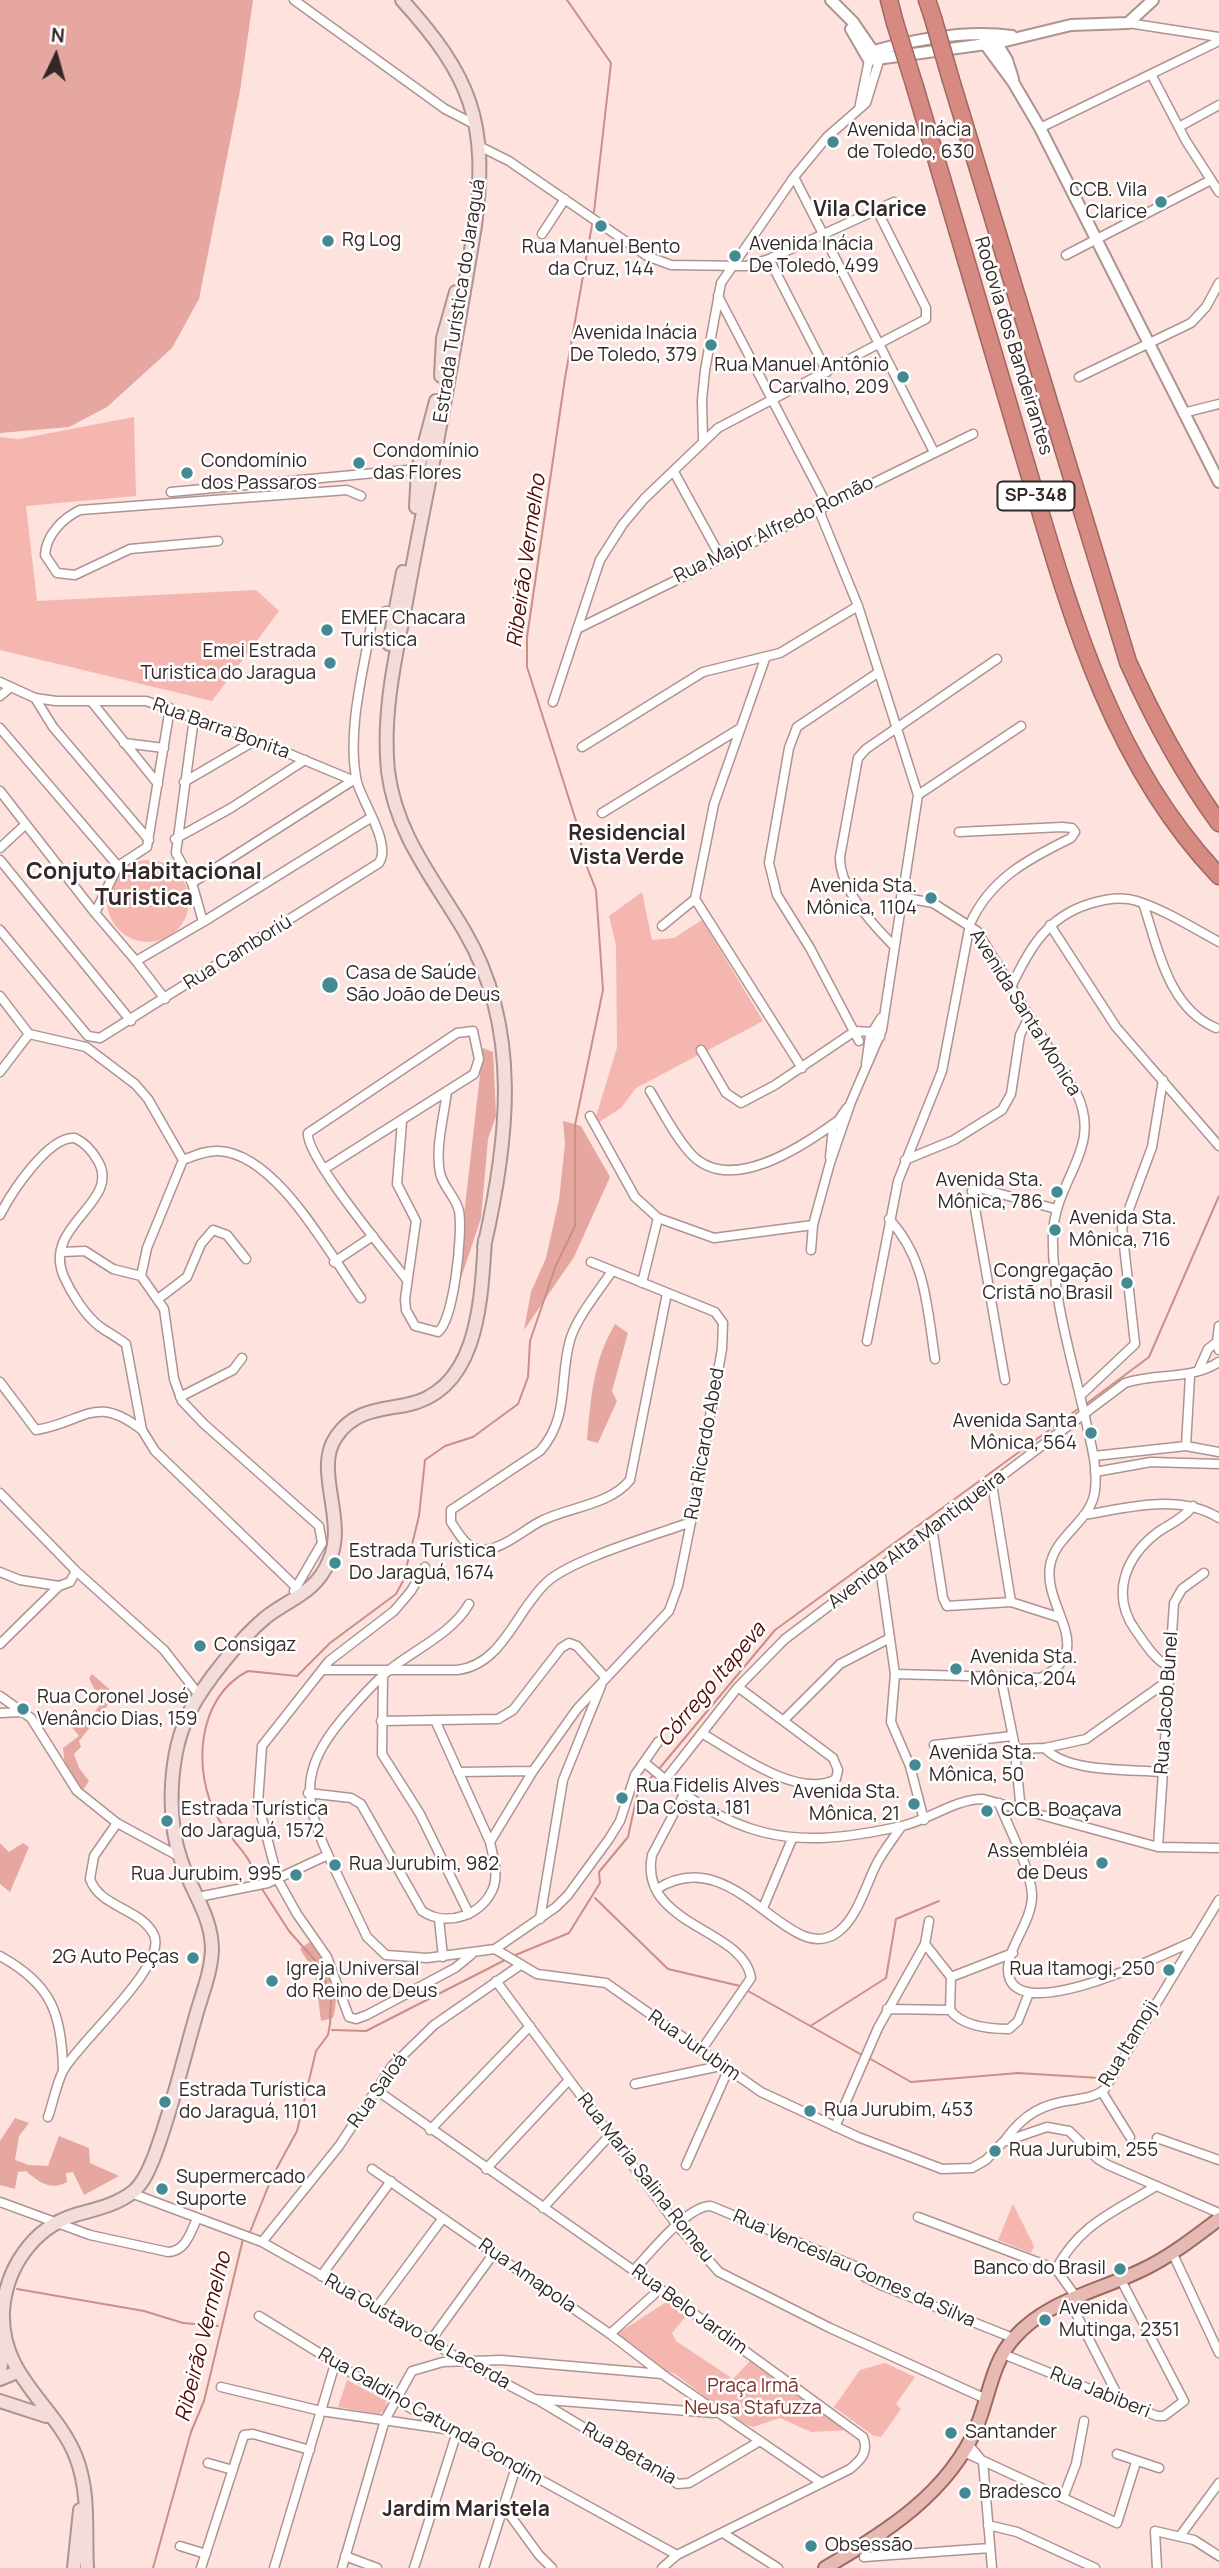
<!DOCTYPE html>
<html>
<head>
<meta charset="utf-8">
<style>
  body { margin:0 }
  #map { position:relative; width:1219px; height:2568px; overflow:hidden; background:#fde2de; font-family:Manrope,sans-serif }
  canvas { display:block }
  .north { position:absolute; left:21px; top:21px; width:70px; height:70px; -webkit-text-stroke:5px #fff; paint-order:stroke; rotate:5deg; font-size:19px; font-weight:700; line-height:28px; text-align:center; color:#332827 }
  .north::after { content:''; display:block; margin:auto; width:24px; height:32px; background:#332827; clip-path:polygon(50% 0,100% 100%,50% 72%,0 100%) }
</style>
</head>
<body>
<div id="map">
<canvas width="1219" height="2568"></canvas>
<div class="north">N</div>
</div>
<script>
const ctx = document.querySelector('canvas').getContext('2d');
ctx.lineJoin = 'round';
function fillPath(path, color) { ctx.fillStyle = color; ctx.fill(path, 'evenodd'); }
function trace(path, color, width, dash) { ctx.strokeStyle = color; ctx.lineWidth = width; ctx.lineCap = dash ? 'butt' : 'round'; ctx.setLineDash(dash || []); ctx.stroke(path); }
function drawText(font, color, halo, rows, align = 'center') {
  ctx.font = font + ' Manrope,sans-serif'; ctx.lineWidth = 5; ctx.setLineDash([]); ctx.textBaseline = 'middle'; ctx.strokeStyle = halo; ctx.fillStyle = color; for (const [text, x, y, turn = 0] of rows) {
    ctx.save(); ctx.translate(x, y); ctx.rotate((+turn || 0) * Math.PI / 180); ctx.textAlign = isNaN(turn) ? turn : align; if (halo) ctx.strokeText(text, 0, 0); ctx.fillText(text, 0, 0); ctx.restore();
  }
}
const green = new Path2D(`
  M134,417L136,496L26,506L37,601L256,590L279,611L212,701L0,650V437L19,439Z
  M107 901a41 41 0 1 1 82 0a41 41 0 1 1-82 0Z
  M642,892L652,940L674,938L702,920L763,1021L636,1088L621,1108L593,1126L617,1048L616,945L609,916Z
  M1013,2204L1034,2246L1031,2253L998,2240Z
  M668,2301L687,2315L672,2333L676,2341L733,2379L750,2361L848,2430L811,2432L780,2418L753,2427L738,2421L675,2374L659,2368L617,2334Z
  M885,2363L915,2377L896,2404L901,2409L881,2437L874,2436L834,2407L860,2370Z
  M347,2380L386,2401L387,2409L379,2414L338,2407Z`);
const forest = new Path2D(`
  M0,0H253L240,91L199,299L172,348L107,407L69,427L0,433Z
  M483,1048L493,1052L496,1116L488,1139L481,1218L460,1281L464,1215Z
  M563,1121L581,1126L610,1177L574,1257L524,1330L531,1292L546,1258L559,1200L565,1144Z
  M615,1324L628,1333L612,1391L617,1401L598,1443L587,1440C591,1398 593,1361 615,1324Z
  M92,1674L116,1695L79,1741L81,1747L74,1754L79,1768L89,1781L83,1790L65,1766L63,1748L79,1736L70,1725L75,1714L94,1713L101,1703L89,1678Z
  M0,1843L9,1852L23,1843L29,1847L10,1892L0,1884Z
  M312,1940C328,1964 342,1989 333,2018L321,2021L315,1973L300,1949Z
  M15,2118L29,2123L19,2136L15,2160L29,2165L48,2166L59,2136L89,2148L90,2163L119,2176L84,2195L73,2172L66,2173L67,2182C51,2191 38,2182 26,2171L18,2172L15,2189L0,2185V2141Z`);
const stream = new Path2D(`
  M567,0L611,63L594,212
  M1086,1404L1149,1357L1219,1196
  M658,1770L775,1630L1078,1409
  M258,1880C249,1852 231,1842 218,1818C192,1773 196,1697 248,1671L297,1676L330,1643L396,1594L403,1581L419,1516L425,1460L445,1446L473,1437L518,1404L528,1377L530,1341L556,1265L575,1226V1125L603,990L596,890L585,862L577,824L527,667V637L565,378L592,225
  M595,1898L668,1969L740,1986
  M513,1956L569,1933L600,1883L599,1872L628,1837L637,1795L654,1774
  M748,1991L862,2055
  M812,2025L886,1978L896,1919L939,1901
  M332,2030L366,2031L505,1960
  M867,2057L911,2082L1018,2073L1100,2078
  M250,2232L272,2177L297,2131L316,2051L328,2035L330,2024L331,2001L321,1967L289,1931L262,1889
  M17,2289L144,2311L183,2323L218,2326
  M153,2568L191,2432L204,2401L243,2239`);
const minor = new Path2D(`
  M294,0L445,109L476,125
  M1128,23L1219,37
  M1151,74L1186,141L1219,192
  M859,109L869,60
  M1179,127L1219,105
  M1040,128L1219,41
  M477,145L509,161L647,256L671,265L746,266L769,259L894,202
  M794,177L934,452
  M542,234L565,199
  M1066,255L1211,180
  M769,259L827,372
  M718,296L826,503
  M1079,377L1191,323L1206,307L1219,283
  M1183,413L1219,404
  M703,440L702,400L705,370L721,283L794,177L827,137L866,103L879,61
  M674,472L720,556
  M171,492L418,469
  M218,541L130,549L75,575L57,573L45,555C46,535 63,518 80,510L347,490L361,496
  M577,629L973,434
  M370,637L393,645
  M0,682L35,698L56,701H146L256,740L357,782
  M0,696L11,687
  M35,698L53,727L149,840
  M91,701L158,784
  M553,702L600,560L623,524L644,499L718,428L926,319V308L877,210
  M170,708L147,847L118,866L95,913L136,961L203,922L192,883L176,853L194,718
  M0,728L118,866
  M124,743L164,748
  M582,747L703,672L780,653L858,606
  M184,782L256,740
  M0,791L95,913
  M918,795L1021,726
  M602,813L739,729
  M175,839L231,808L305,760
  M0,848L26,824
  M0,860L131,1021
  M192,883L352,781
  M901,897L933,903L977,931L1077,1094C1103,1149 1055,1179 1053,1234C1051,1294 1072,1359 1085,1417C1090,1441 1098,1465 1095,1490C1092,1521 1055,1535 1050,1566C1043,1609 1099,1650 1040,1678L895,1674L891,1722L910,1766L924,1820
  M695,899L802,1068
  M1143,903C1158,948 1168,1008 1216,1028
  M203,922L372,817
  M1050,925L1116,1027L1219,1146
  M662,926L695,899L714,804L765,659
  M0,930L88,1036L100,1038L379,863C392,844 362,802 357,782C346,732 364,669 372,620L386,611L398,613
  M893,945C872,924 839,888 840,857L858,758L866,749L997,659
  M136,961L165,999
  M1011,987C1029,949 1047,917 1089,904C1105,899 1121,896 1137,901C1165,910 1193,928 1219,942
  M0,996L29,1034L86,1047L135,1084L148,1099L183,1160
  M859,1041L810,948L777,895L769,863L789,748L797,727L879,672
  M701,1050L726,1093L741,1103L775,1085L855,1031L872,1032L880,1037
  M866,1064L870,1036L881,1018
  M0,1072L29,1034
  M650,1091C663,1112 675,1137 692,1155C731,1195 803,1146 836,1122
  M590,1116L635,1197L658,1218L714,1238L813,1225
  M402,1122L397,1184L416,1221L405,1299L406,1310L415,1326L438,1332C454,1320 463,1232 459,1211C456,1197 443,1187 440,1173C435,1148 444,1116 447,1091
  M830,1157L833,1128L847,1108
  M183,1160C194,1156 206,1150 219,1151C277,1154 329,1254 361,1298
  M905,1160L954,1140L1002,1110L1011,1094L1020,1035L1029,1017
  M324,1169L474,1074L479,1059L473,1031L457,1033L308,1133C305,1156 389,1256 407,1280
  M0,1215C11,1193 49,1135 75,1138C85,1143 93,1152 98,1161C122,1203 41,1225 64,1277C71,1293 85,1315 99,1326C107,1332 117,1337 126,1344L142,1430L155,1451L297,1588
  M889,1219C926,1259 927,1307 935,1359
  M811,1250L813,1225L830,1163L851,1102L882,1030L918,795L858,606L818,508
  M62,1252L85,1251L113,1269L141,1276L164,1309L174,1379L182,1401L204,1424L319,1526L322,1543L294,1591
  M334,1262L373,1236
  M612,1271C599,1291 579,1314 571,1337C558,1377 571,1416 540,1451L451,1510V1522C457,1531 465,1546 477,1549C498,1554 523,1530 541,1521C569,1507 610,1505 630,1480L667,1293
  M141,1276L147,1248L183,1160
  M642,1283L658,1218
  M158,1299L187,1277L201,1244L213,1230L227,1235L246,1259
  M1219,1326L1217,1342L1219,1350
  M867,1341L898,1181L942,1071L970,924C990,879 1028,859 1071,838L1075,832L1072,828L1062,827L959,832
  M1199,1369L1208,1349L1217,1342
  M1005,1380L972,1191L979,1188L1056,1209
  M0,1382L36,1430C85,1422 95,1393 142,1430
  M1080,1396L1135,1344L1122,1228L1152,1147L1163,1080
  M180,1397L233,1370L242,1358
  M1186,1446L1190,1376
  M1094,1456L1186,1446L1219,1452
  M1095,1472L1151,1462L1219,1464
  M992,1484L1011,1602
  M0,1493L76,1571L164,1650L199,1695
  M1084,1515C1128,1508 1178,1493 1219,1518
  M932,1527L943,1598L947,1606L1011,1602L1061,1618
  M425,1567L411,1591L394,1611L329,1661L262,1746L258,1803L278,1880L297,1914L327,1957L349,2017L356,2019L367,2015L455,1968L471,1955
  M880,1568L895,1674
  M0,1572L20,1580L59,1586
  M0,1644L59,1586L70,1582L76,1571
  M1169,1666C1155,1661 1145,1643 1136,1631C1110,1595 1125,1557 1158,1532C1170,1524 1184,1518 1193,1506
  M322,1670H457C503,1665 516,1610 547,1582C572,1559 656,1535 691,1522
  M383,1676L382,1754L420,1814L469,1914
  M1001,1678L1014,1742L1021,1811
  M0,1696L31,1718L77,1791L117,1823L180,1857
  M0,1713L23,1712
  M784,1720L840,1664L890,1638
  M381,1721L498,1719L513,1710L561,1648L569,1643L577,1646L606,1678
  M703,1734C735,1752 798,1800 836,1779L838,1770L833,1758L738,1687
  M934,1745L1012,1736
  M1045,1748L1086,1739L1169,1680
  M1015,1749L1045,1748C1066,1773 1131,1769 1162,1772
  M644,1762C733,1838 787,1852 902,1826C929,1820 955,1799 983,1799L1158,1847L1219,1848
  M458,1772L533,1771
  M665,1780L738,1687L785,1639L1125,1383C1158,1372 1189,1381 1219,1362
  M308,1793L351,1798L361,1804L422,1911C447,1928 484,1915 494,1886C498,1872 493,1856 490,1842L435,1720
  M683,1796L652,1855C638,1926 744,1928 751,1978L702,2049
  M999,1803C1009,1829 1030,1867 1032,1894C1033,1921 1007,1947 1008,1971C1012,2030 1166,1953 1192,1942
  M490,1842L533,1771L577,1709L669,1611L678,1586L691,1522L722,1349L723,1323L715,1312L591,1262
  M1158,1847L1174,1603L1182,1589L1204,1573
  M328,1855C299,1792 304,1762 350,1710C365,1693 381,1675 400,1662C424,1645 454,1630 469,1604
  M657,1889C735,1839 789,1970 838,1932C858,1917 866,1884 877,1863C884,1850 893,1839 901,1827
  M198,1897L268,1883L328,1855L367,1937L386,1955L427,1958L495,1949L537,1974L606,1983L761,2092L858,2137L942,2169L972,2168L986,2160L1003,2142L1047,2127L1069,2131L1098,2159L1108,2165L1219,2213
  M763,1908L792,1839
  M439,1919L443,1957
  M540,1919L563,1780L601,1686
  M925,1944L951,1977L950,2010
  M495,1949L556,1907L568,1895L609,1839L620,1821L635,1775L658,1742
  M0,1956C51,1984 62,2013 63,2070
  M951,1977L1013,1953
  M496,1981L677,2225L719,2272L830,2328L986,2399
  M887,2009L950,2010C962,2026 990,2029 1009,2029L1018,2021L1029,1993
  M635,2084L725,2065
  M375,2089L660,2289L863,2437C869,2452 861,2460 850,2469L677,2555L662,2568
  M1102,2092L1130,2137
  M48,2117C53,2103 56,2085 63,2071C78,2042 168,1966 154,1935C141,1908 100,1908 90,1879L94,1856L117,1823
  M835,2127L878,2028L925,1944L929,1921
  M430,2130L530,2026
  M1157,2138L1219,2160
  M1005,2140C1024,2114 1042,2104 1073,2100C1084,2098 1095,2097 1104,2090L1219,1900
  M686,2165L729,2068
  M372,2169L610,2334L661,2373
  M486,2169L569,2080
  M131,2193L262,2242L377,2307L461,2360L535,2399L714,2413
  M0,2202L90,2235L168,2252C186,2251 190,2233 197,2219
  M543,2208L610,2135
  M918,2217L1056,2269L1076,2297
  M262,2242L339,2146L392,2066L434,2025L519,1966
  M1172,2252L1219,2353
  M1056,2269C1081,2223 1113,2213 1156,2186
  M634,2270C650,2253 688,2205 711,2206L855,2266L865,2277L883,2286L1013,2338
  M321,2276L391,2181
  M1069,2300L1120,2400
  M377,2307L443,2218
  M259,2316L394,2399L677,2555
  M610,2334L660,2289
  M431,2340L494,2253
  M1003,2354L1157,2416H1164L1184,2401L1121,2280
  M221,2387L321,2411L445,2429
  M538,2400L678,2484L689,2483L760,2441
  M969,2445L983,2462L992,2568
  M964,2452L1117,2523L1136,2462
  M1117,2454L1159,2468
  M208,2463L233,2470
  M1063,2498L1076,2464L1084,2421
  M504,2507L539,2555L552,2568
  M988,2525L1017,2532L1095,2568
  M723,2533L778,2568
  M1180,2536L1219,2483
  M180,2546L206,2554
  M345,2556L377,2568
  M864,2557L990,2548
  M201,2568L244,2435L253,2434L310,2450
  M274,2568L335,2364
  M342,2568L385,2420L412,2371L443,2362L501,2360L662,2374L820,2482
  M414,2568L457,2432
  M484,2568L516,2467
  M1157,2568L1155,2531L1194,2540L1219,2556`);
const tertiary = new Path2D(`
  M831,0L853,22L877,57
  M851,29L869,60
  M984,35L985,44L1013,82L1040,128L1219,482
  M993,37L1007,60L1013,79
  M869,60L1001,42L1071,25L1128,23L1153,0
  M869,60L874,51C917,39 968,30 1012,36`);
const secondary = new Path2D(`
  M402,0C471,76 489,123 475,226C461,310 447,394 430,477C422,517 414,557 407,597C396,654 382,712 388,771C396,835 434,879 465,932C522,1029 508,1142 484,1247
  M441,376L443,338L456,292
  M416,507L418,469L436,401
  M389,644L403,572
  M0,2369L5,2347
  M0,2379L17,2372
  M0,2401L46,2416
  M74,2568L80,2510
  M87,2568C85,2531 90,2493 76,2457C55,2404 0,2377 3,2311C6,2268 33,2228 75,2215C96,2209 117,2205 134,2191C144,2182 149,2169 154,2157C171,2112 182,2065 195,2019C201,1996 211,1974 212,1950C212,1916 191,1891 181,1860C166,1817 169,1752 190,1711C205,1682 240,1639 265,1618C290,1598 315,1594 329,1561C348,1521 313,1470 336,1437C353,1411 378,1410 406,1405C479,1391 481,1300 485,1240`);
const primary = new Path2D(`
  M825,2568C886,2532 949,2493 977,2426C989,2397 992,2362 1014,2338C1047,2300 1100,2291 1144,2269C1171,2256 1195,2237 1219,2219`);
const motorway = new Path2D(`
  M889,0L895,23
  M927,0L933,18
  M951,80L1128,662C1154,720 1182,772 1219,823
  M915,87C950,206 985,324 1020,443C1066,597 1105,756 1219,876`);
const motorwayBridge = new Path2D(`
  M933,18L951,80
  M895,23L915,87`);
const markers = [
  [833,142,7,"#438a93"],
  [1161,202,7,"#438a93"],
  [601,226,7,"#438a93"],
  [328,241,7,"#438a93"],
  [735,256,7,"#438a93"],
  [711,345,7,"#438a93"],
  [903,377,7,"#438a93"],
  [359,463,7,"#438a93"],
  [187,473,7,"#438a93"],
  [327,630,7,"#438a93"],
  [330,663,7,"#438a93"],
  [931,898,7,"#438a93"],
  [330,985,9,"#438a93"],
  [1057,1192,7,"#438a93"],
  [1055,1230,7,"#438a93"],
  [1127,1283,7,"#438a93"],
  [1091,1433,7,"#438a93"],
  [335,1563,7,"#438a93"],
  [200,1646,7,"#438a93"],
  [956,1669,7,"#438a93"],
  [23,1709,7,"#438a93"],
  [915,1765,7,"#438a93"],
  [622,1798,7,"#438a93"],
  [914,1804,7,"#438a93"],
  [987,1811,7,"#438a93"],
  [167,1821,7,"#438a93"],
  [1102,1863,7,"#438a93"],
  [335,1865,7,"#438a93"],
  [296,1875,7,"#438a93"],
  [193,1958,7,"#438a93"],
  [1169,1970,7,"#438a93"],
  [272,1981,7,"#438a93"],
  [165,2102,7,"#438a93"],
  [810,2111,7,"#438a93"],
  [995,2151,7,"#438a93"],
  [162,2189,7,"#438a93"],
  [1120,2269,7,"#438a93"],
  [1045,2320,7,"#438a93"],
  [951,2433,7,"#438a93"],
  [965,2493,7,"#438a93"],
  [811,2546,7,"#438a93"]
];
const shields = [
  [1036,496,77]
];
const shieldNames = [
  ["SP-348",1036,496]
];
const poiNames = [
  ["Avenida Inácia",847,131],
  ["de Toledo, 630",847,153],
  ["CCB. Vila",1147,191,"right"],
  ["Clarice",1147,213,"right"],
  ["Rg Log",342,241],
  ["Avenida Inácia",749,245],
  ["De Toledo, 499",749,267],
  ["Rua Manuel Bento",601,248,"center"],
  ["da Cruz, 144",601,270,"center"],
  ["Avenida Inácia",697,334,"right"],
  ["De Toledo, 379",697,356,"right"],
  ["Rua Manuel Antônio",889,366,"right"],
  ["Carvalho, 209",889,388,"right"],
  ["Condomínio",373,452],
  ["das Flores",373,474],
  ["Condomínio",201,462],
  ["dos Passaros",201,484],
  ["EMEF Chacara",341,619],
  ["Turistica",341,641],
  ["Emei Estrada",316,652,"right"],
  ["Turistica do Jaragua",316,674,"right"],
  ["Avenida Sta.",917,887,"right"],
  ["Mônica, 1104",917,909,"right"],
  ["Casa de Saúde",346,974],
  ["São João de Deus",346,996],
  ["Avenida Sta.",1043,1181,"right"],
  ["Mônica, 786",1043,1203,"right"],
  ["Avenida Sta.",1069,1219],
  ["Mônica, 716",1069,1241],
  ["Congregação",1113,1272,"right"],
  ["Cristã no Brasil",1113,1294,"right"],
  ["Avenida Santa",1077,1422,"right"],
  ["Mônica, 564",1077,1444,"right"],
  ["Estrada Turística",349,1552],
  ["Do Jaraguá, 1674",349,1574],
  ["Consigaz",214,1646],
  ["Avenida Sta.",970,1658],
  ["Mônica, 204",970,1680],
  ["Rua Coronel José",37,1698],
  ["Venâncio Dias, 159",37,1720],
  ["Avenida Sta.",929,1754],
  ["Mônica, 50",929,1776],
  ["Rua Fidelis Alves",636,1787],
  ["Da Costa, 181",636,1809],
  ["Avenida Sta.",900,1793,"right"],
  ["Mônica, 21",900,1815,"right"],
  ["Estrada Turística",181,1810],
  ["do Jaraguá, 1572",181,1832],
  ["CCB. Boaçava",1001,1811],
  ["Assembléia",1088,1852,"right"],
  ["de Deus",1088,1874,"right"],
  ["Rua Jurubim, 982",349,1865],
  ["Rua Jurubim, 995",282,1875,"right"],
  ["2G Auto Peças",179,1958,"right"],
  ["Igreja Universal",286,1970],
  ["do Reino de Deus",286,1992],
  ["Rua Itamogi, 250",1155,1970,"right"],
  ["Estrada Turística",179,2091],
  ["do Jaraguá, 1101",179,2113],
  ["Rua Jurubim, 453",824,2111],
  ["Rua Jurubim, 255",1009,2151],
  ["Supermercado",176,2178],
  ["Suporte",176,2200],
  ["Banco do Brasil",1106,2269,"right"],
  ["Avenida",1059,2309],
  ["Mutinga, 2351",1059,2331],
  ["Santander",965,2433],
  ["Bradesco",979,2493],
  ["Obsessão",825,2546]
];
const streetNames = [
  ["Estrada Turística do Jaraguá",460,301,-81],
  ["Rodovia dos Bandeirantes",1013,346,73],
  ["Rua Major Alfredo Romão",774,530,-26],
  ["Rua Barra Bonita",221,729,20],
  ["Rua Camboriú",238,953,-32],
  ["Avenida Santa Monica",1025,1013,58],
  ["Rua Ricardo Abed",705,1444,-80],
  ["Avenida Alta Mantiqueira",917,1540,-37],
  ["Rua Jacob Bunel",1167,1703,-86],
  ["Rua Itamoji",1129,2044,-59],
  ["Rua Jurubim",694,2046,35],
  ["Rua Saloá",378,2091,-54],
  ["Rua Maria Salina Romeu",645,2178,52],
  ["Rua Venceslau Gomes da Silva",854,2269,24],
  ["Rua Amapola",527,2276,35],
  ["Rua Belo Jardim",689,2310,36],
  ["Rua Gustavo de Lacerda",417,2332,30],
  ["Rua Jabiberi",1100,2393,22],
  ["Rua Galdino Catunda Gondim",430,2417,30],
  ["Rua Betania",629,2454,30]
];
const parkNames = [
  ["Praça Irmã",753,2387],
  ["Neusa Stafuzza",753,2409]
];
const neighbourhoodNames = [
  ["Vila Clarice",870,210],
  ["Residencial",627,834],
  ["Vista Verde",627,858],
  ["Jardim Maristela",466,2510]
];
const waterNames = [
  ["Ribeirão Vermelho",527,561,-82],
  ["Córrego Itapeva",712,1685,-50],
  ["Ribeirão Vermelho",204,2337,-76]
];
const quarterNames = [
  ["Conjuto Habitacional",144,873],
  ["Turistica",144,899]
];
fillPath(green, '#f4b6ae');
fillPath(forest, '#e5a79f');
trace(stream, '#cb8f87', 2);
trace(minor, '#ae9490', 11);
trace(tertiary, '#ae9490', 14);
trace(secondary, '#ae9490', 16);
trace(primary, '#9e6862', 16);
trace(motorway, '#9e6862', 19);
trace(minor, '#fff', 8);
trace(tertiary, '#fff', 10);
trace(secondary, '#f3dcd9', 12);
trace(primary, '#e7b9b3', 12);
trace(motorway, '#d78a81', 16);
trace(motorwayBridge, '#9e6862', 19, []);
trace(motorwayBridge, '#d78a81', 16);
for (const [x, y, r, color] of markers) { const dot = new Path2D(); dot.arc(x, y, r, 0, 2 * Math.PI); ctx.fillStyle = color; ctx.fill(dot); trace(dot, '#fff', 2.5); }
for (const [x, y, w] of shields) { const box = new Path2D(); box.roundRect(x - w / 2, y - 14.5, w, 29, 5); ctx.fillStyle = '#fff'; ctx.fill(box); trace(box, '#332827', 2); }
drawText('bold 18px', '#332827', null, shieldNames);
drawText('19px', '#332827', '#fff', poiNames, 'left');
drawText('19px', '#332827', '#fff', streetNames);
drawText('19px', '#7a312a', '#fff', parkNames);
drawText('bold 21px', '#332827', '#fff', neighbourhoodNames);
drawText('italic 21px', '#530b09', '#fff', waterNames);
drawText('bold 23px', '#332827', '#fff', quarterNames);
</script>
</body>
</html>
